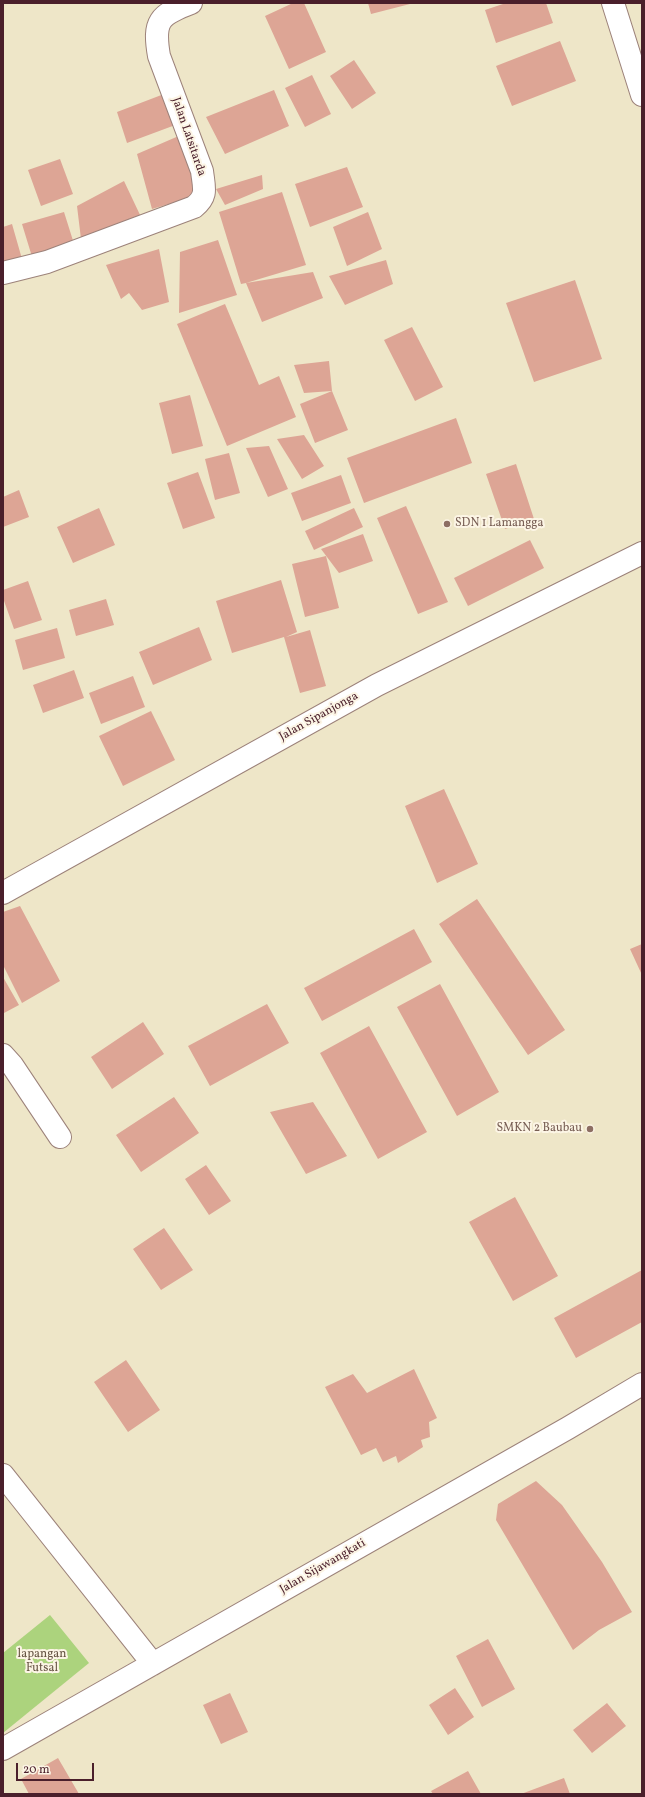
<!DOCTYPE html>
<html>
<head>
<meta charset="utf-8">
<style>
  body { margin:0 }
  #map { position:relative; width:645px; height:1797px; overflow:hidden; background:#eee6c8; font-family:Vollkorn,serif }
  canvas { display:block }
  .frame { position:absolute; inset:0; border:4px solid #4a1f2b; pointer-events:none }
  .scale { position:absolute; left:16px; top:1763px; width:78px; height:18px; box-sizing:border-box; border:2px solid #4a1f2b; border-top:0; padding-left:5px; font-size:12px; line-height:14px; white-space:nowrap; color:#4a1f2b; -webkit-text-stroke:3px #fcf5e5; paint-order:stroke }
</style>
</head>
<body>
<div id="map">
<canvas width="645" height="1797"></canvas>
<div class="frame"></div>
<div class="scale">20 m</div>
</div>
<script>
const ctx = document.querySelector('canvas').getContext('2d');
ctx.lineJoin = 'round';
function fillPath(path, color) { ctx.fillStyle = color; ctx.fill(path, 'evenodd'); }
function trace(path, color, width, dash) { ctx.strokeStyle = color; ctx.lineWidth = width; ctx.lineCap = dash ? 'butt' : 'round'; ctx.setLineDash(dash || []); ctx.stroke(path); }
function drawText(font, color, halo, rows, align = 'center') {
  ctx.font = font + ' Vollkorn,serif'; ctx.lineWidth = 4; ctx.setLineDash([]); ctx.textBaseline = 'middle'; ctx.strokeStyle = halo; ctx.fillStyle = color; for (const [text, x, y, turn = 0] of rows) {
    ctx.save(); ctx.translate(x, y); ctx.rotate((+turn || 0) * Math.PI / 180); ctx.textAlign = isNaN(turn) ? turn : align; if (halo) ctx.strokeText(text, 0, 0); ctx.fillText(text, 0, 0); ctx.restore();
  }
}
const green = new Path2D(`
  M50,1615L89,1663L3,1733V1653Z`);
const building = new Path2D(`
  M293,3H304L326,52L289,69L265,16Z
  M368,3H409L410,4L371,14Z
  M506,3H546L553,23L496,43L485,10Z
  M560,41L576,81L512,106L496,66Z
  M354,60L376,93L352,109L330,76Z
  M312,75L331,114L305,127L285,88Z
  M274,90L289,126L225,154L206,117Z
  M164,94L178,124L127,143L117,112Z
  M181,135L199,195L152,209L137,154Z
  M60,159L73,194L41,206L28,170Z
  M347,167L363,207L310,227L295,184Z
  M262,175L263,189L225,205L216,189Z
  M124,181L141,217L81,239L77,206Z
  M282,192L306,265L246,283L313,272L323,298L262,322L246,283L241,284L219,212Z
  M64,212L75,247L33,260L22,224Z
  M368,212L382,249L347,266L333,227Z
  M12,224L22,259L3,264V227Z
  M218,240L237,295L179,313L180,252Z
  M159,249L169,302L142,310L129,293L121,299L106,265Z
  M386,260L393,284L345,305L329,276Z
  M575,280L602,359L534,382L506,303Z
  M225,304L259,385L279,376L296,417L227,446L177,324Z
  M412,327L443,387L415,401L384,340Z
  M329,361L332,391L304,393L294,365Z
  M332,391L348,430L315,443L300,404Z
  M190,395L203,446L172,454L159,403Z
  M456,418L472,463L364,503L347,458Z
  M304,435L324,466L302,479L277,439Z
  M269,446L288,489L268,497L246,448Z
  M229,453L240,493L215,500L205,459Z
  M516,464L534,519L505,529L486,474Z
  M198,472L215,518L183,529L167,483Z
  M341,475L351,503L302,521L291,493Z
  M19,490L29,517L3,527V497Z
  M406,506L448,602L418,614L377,518Z
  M99,508L115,545L73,563L57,527Z
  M354,508L363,527L314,550L305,531Z
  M363,534L373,561L339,573L321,549Z
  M530,540L544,568L468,606L454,578Z
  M326,556L339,608L305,617L292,564Z
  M281,580L297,632L286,637L310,630L326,686L300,693L284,637L232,653L216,601Z
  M28,581L42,620L14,629L3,598V590Z
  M106,599L114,625L76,636L69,610Z
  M199,627L212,660L153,685L139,652Z
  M57,628L65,658L23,670L15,640Z
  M74,670L84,698L43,713L33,685Z
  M133,676L145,707L101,724L89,693Z
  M151,711L175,760L123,786L99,736Z
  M444,789L478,864L437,883L405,806Z
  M477,899L565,1030L528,1055L439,924Z
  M20,906L60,981L22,1003L3,965V912Z
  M414,929L432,962L322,1021L304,988Z
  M642,944V975L630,949Z
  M3,977L19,1005L4,1013L3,1012Z
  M440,984L499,1092L457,1116L397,1007Z
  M267,1004L289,1043L210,1086L188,1046Z
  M143,1022L164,1054L112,1089L91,1057Z
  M369,1026L427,1132L378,1159L320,1053Z
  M174,1097L199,1133L141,1172L116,1135Z
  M313,1102L347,1156L306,1174L270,1112Z
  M206,1165L231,1201L209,1215L185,1179Z
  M515,1197L558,1276L513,1301L469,1222Z
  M164,1228L193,1270L161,1290L133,1249Z
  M642,1270V1322L576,1358L554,1318Z
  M126,1360L160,1410L128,1432L94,1382Z
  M414,1369L437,1418L429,1422L430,1437L421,1440L423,1447L398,1463L396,1456L383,1462L376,1448L361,1455L325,1387L353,1374L367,1393Z
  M536,1481L562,1505L602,1562L632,1612L599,1630L573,1650L496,1520L498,1504Z
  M488,1639L515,1689L482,1707L456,1656Z
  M455,1688L474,1717L448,1735L429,1705Z
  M230,1693L248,1732L221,1744L203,1705Z
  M607,1703L626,1726L592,1753L573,1730Z
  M58,1758L79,1794H29L21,1779Z
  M468,1771L481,1794H433L431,1791Z
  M564,1778L570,1794H521Z`);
const minor = new Path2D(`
  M613,3L642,95
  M3,273L47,262L194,207C208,196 204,188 202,171L159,56C153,21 159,15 191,3
  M3,893L377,685L642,553
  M3,1055L12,1065L60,1137
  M3,1475L153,1664
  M3,1749L568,1428L642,1384`);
const markers = [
  [447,524,4,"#8d6e63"],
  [590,1129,4,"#8d6e63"]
];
const streetNames = [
  ["Jalan Latsitarda",188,137,71],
  ["Jalan Sipanjonga",319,717,-29],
  ["Jalan Sijawangkati",323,1567,-30]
];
const educationNames = [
  ["SDN 1 Lamangga",455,524],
  ["SMKN 2 Baubau",582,1129,"right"]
];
const parkNames = [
  ["lapangan",42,1655],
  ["Futsal",42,1669]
];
fillPath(green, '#acd37d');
fillPath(building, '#dda595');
trace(minor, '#9c827a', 24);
trace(minor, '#fff', 22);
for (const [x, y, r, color] of markers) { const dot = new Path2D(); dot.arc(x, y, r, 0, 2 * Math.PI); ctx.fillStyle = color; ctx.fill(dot); trace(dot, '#fcf5e5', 1.5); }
drawText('12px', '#4a1f2b', '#fcf5e5', streetNames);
drawText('12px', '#785e54', '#fcf5e5', educationNames, 'left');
drawText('12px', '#675544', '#fcf5e5', parkNames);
</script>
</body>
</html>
